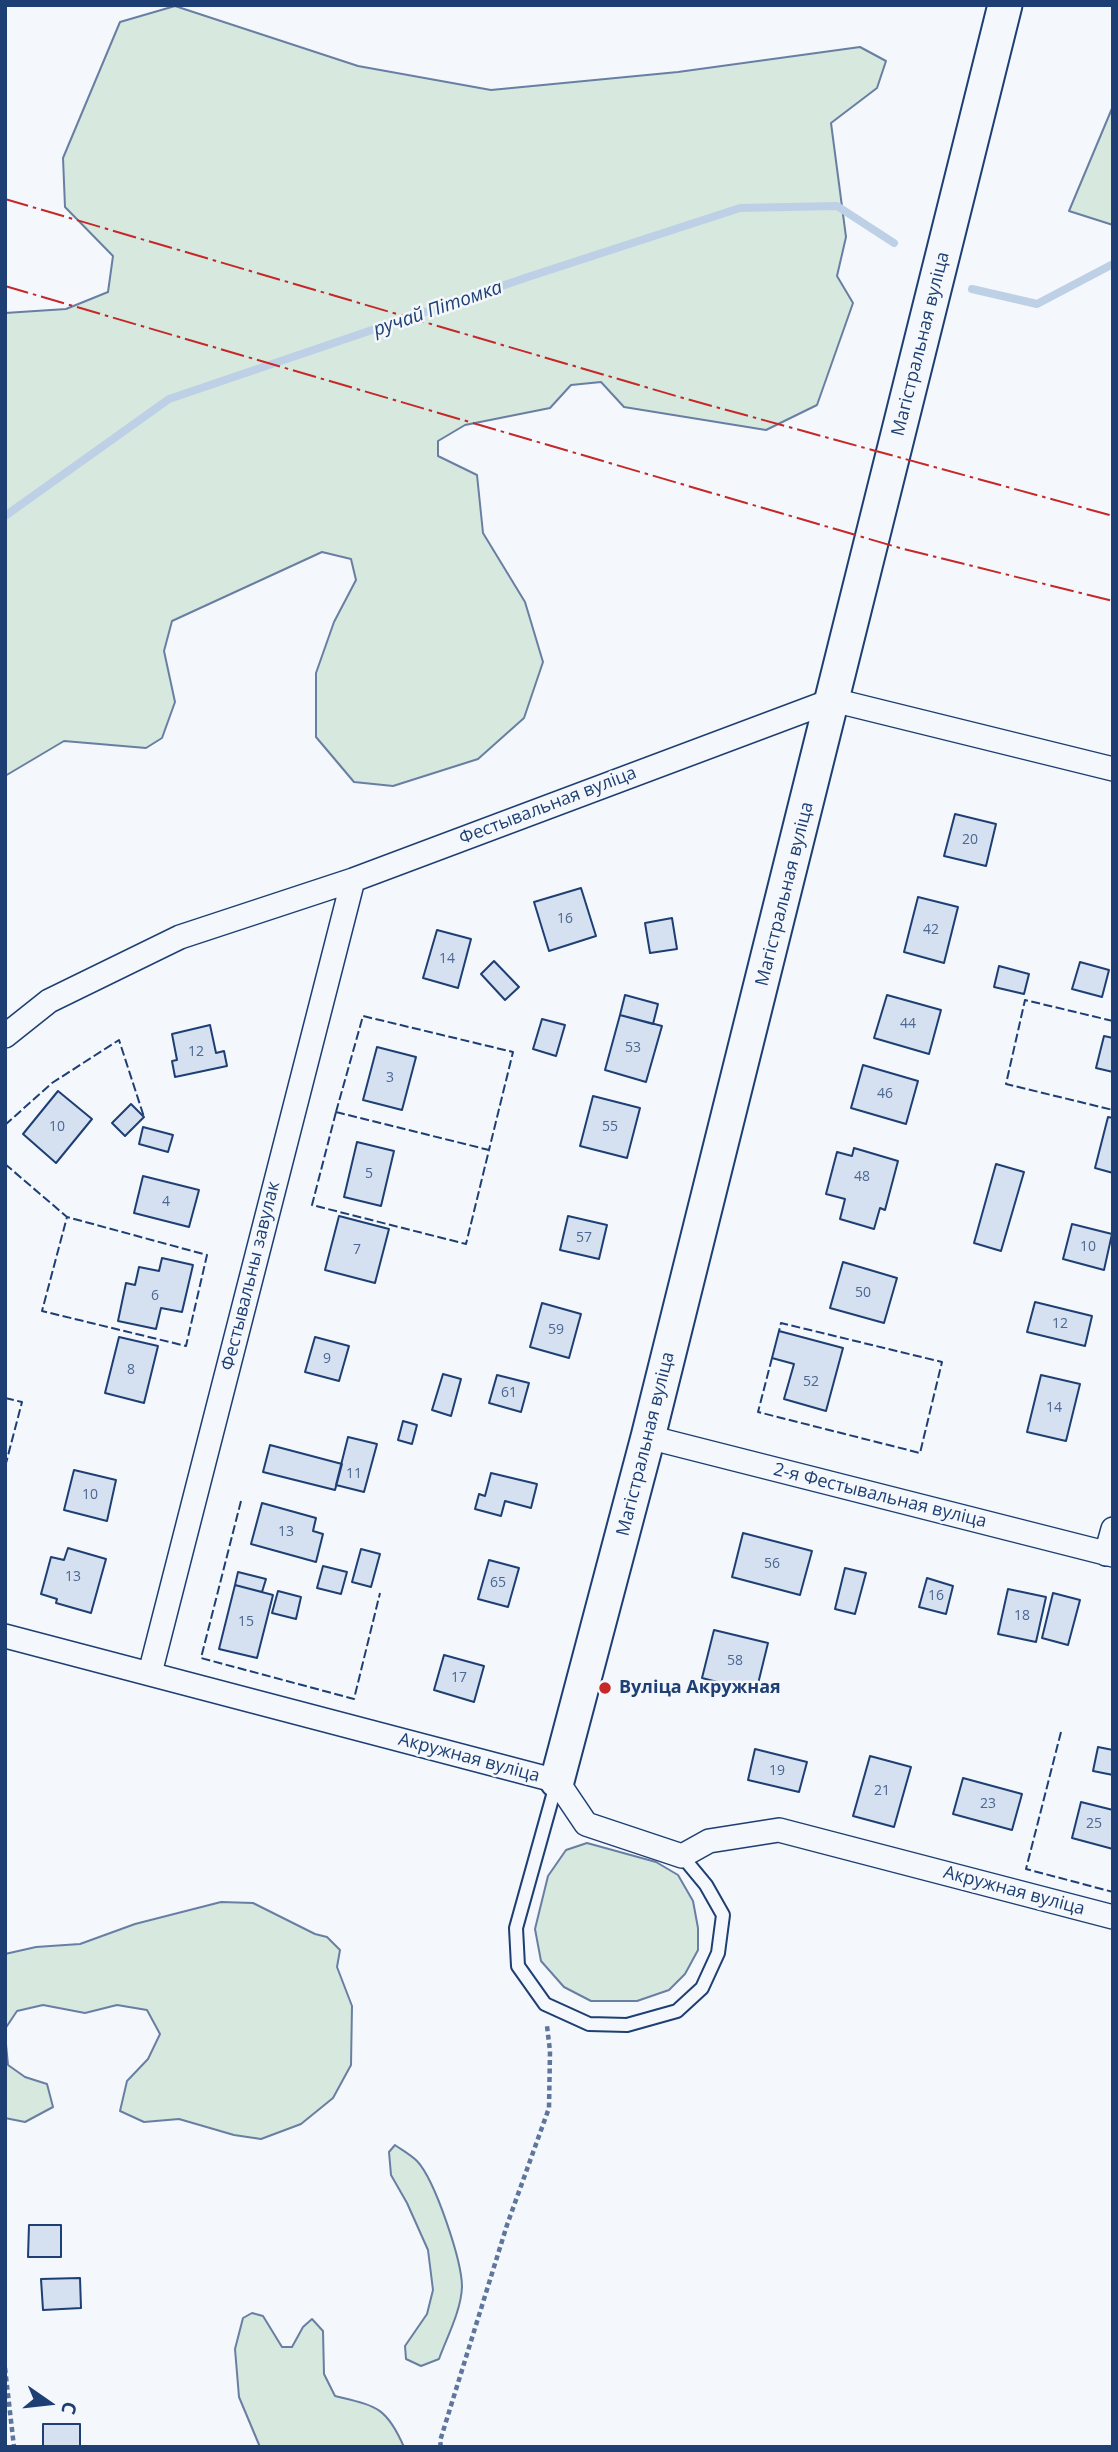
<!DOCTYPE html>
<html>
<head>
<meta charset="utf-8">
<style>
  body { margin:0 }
  #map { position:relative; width:1118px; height:2452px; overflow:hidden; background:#f4f7fb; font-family:"Open Sans",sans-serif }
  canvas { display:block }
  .frame { position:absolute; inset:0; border:7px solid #1d3f73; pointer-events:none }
  .north { position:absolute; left:14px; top:2368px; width:70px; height:70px; -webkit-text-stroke:5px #f4f7fb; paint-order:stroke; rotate:104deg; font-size:19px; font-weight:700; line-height:28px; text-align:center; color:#1d3f73 }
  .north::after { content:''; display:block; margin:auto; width:24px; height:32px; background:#1d3f73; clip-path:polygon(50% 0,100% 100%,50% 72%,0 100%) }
</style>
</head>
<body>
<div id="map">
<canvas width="1118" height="2452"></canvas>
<div class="frame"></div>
<div class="north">С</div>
</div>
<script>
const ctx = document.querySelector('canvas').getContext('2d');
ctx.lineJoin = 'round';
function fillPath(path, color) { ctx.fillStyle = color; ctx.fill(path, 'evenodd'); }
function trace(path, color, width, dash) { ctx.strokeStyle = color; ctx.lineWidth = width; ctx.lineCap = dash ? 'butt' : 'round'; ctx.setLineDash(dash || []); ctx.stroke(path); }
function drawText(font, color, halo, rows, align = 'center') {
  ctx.font = font + ' "Open Sans",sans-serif'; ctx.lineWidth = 5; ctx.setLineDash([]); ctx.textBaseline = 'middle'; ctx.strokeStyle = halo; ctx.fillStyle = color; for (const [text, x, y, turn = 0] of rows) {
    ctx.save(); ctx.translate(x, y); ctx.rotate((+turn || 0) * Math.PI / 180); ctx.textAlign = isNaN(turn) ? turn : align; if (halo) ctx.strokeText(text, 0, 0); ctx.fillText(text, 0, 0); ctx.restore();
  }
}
const green = new Path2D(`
  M175,6L358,66L491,90L678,72L860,47L886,61L877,88L831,123L846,237L837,276L853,303L817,405L766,430L624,407L601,382L571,385L550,408L465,425L438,441V456L477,475L483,533L525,602L543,662L524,718L478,759L393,786L354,782L316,737V673L334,622L356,580L351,559L322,552L172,621L164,651L175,702L162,738L146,748L64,741L5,776V313L66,309L108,292L113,256L65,207L63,158L120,22Z
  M1113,106V225L1069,211Z
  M587,1843L656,1862L678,1875L693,1901L698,1928V1950L685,1974L669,1990L637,2001H591L564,1987L541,1961L535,1929L548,1876L566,1850Z
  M221,1902L253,1903L315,1934L327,1937L340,1950L337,1967L352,2006L351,2065L333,2098L301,2124L261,2139L234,2135L179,2119L144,2122L120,2111L127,2081L148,2059L160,2034L147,2010L117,2005L85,2013L43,2005L17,2011L5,2029V1954L36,1947L80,1944L135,1924Z
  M5,2034L8,2065L25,2077L47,2084L53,2107L25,2122L5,2118Z
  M395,2145C402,2150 411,2155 417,2161C435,2180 462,2261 462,2287C461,2311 447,2337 439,2359L421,2366L406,2359L405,2346L427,2314L433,2290L428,2250L407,2203L391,2175L389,2152Z
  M252,2313L263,2316L282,2347H292L303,2327L312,2319L323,2331L324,2374L335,2396C376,2406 386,2406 404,2447H260L239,2397L235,2349L243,2318Z`);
const stream = new Path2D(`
  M972,289L1037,304L1113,264
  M5,516L169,399L531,276L740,208L837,206L894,243`);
const building = new Path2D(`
  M955,814L996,824L986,866L944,856Z
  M581,888L596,936L549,951L534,902Z
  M918,897L958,907L944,963L904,952Z
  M672,918L677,949L650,953L645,923Z
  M437,930L471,939L458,988L423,978Z
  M494,961L519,987L505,1000L481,974Z
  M1080,962L1109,970L1102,997L1072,989Z
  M999,966L1029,974L1024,994L994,987Z
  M625,995L658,1004L653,1024L620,1015Z
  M887,995L941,1010L929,1054L874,1038Z
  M620,1015L662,1026L646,1082L605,1070Z
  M542,1019L565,1025L556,1056L533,1049Z
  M210,1025L216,1053L224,1051L227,1066L175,1077L172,1061L177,1060L172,1034Z
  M1104,1036L1113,1038V1072L1096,1068Z
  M377,1047L416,1057L402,1110L363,1100Z
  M863,1065L918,1081L906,1124L851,1108Z
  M58,1091L92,1119L56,1163L23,1134Z
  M593,1096L640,1108L627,1158L580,1146Z
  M131,1104L144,1117L125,1136L112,1123Z
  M1108,1117L1113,1118V1173L1095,1168Z
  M143,1127L173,1135L168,1152L139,1144Z
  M357,1142L394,1151L381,1206L344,1197Z
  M854,1148L898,1161L885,1210L880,1208L874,1229L840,1219L845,1199L826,1194L837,1152L852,1156Z
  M996,1164L1024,1172L1001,1251L974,1243Z
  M143,1176L199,1190L189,1227L134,1213Z
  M339,1216L389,1229L375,1283L325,1270Z
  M568,1216L607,1225L599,1259L560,1250Z
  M1072,1224L1112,1234L1104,1270L1063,1259Z
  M162,1258L193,1265L182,1312L161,1308L156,1329L118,1321L126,1283L135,1285L139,1267L159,1271Z
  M843,1262L897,1278L884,1323L830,1308Z
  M1035,1302L1092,1316L1085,1346L1027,1332Z
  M542,1303L581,1314L569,1358L530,1347Z
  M779,1331L843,1348L826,1411L784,1399L794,1364L772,1358Z
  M119,1337L158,1346L144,1403L105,1393Z
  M315,1337L349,1346L339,1381L305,1372Z
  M443,1374L461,1379L451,1416L432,1410Z
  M497,1375L529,1383L521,1412L489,1403Z
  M1041,1375L1080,1384L1066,1441L1027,1432Z
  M403,1421L417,1425L412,1444L398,1440Z
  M348,1437L377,1444L364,1492L336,1485Z
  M270,1445L342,1464L335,1490L263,1472Z
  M74,1470L116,1480L107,1521L64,1510Z
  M491,1473L537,1484L531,1508L505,1501L501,1516L475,1509L479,1494L485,1496Z
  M262,1503L316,1518L313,1531L323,1534L316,1562L251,1544Z
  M743,1533L812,1551L800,1595L732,1577Z
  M68,1548L106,1559L91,1613L56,1603L57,1599L41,1594L51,1557L64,1560Z
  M361,1549L380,1554L371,1587L352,1582Z
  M489,1560L519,1568L508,1607L478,1599Z
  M323,1566L347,1572L341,1594L317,1588Z
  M845,1568L866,1573L855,1614L835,1609Z
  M238,1572L266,1579L262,1592L235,1585Z
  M927,1578L953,1586L946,1614L919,1607Z
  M235,1585L273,1595L257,1658L219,1649Z
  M1008,1589L1046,1597L1036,1642L998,1634Z
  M278,1591L301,1597L296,1619L272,1613Z
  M1053,1593L1080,1600L1068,1645L1042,1638Z
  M714,1630L768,1643L756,1692L702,1678Z
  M444,1655L484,1666L474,1702L434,1690Z
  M1098,1747L1113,1750V1775L1093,1771Z
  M755,1749L807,1762L799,1792L748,1780Z
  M870,1756L911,1767L894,1827L853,1816Z
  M963,1778L1022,1794L1012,1830L953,1814Z
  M1081,1802L1113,1810V1849L1072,1838Z
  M29,2225H61V2257H28Z
  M80,2278L81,2308L43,2310L41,2279Z
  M43,2424H80V2447H43Z`);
const path = new Path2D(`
  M5,2368L14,2447
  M441,2447L440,2441L507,2225L549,2108L550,2051L547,2026`);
const lane = new Path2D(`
  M557,1781L516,1928L518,1966L545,2004L589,2024L627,2025L677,2011L702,1988L718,1953L723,1915L706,1885L682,1856`);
const street = new Path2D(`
  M5,1036L49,1001L180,937L353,880L833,700L1113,769
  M648,1437L1113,1555
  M1106,1554L1113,1529
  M5,1636L557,1781L586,1824L682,1856L709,1841L779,1830L1113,1917
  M150,1673L353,880`);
const secondary = new Path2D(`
  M557,1781L648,1437L1005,5`);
const fence = new Path2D(`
  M1113,1021L1025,1000L1006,1084L1113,1110
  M336,1112L489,1150L466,1244L312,1205Z
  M336,1112L363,1016L513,1052L489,1150
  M5,1125L52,1083L119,1040L144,1117
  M5,1164L67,1217L42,1311L186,1346L207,1255L67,1217
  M772,1358L758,1412L920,1453L942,1362L781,1323L779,1331
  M5,1398L22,1402L5,1467
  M241,1501L201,1658L354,1699L380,1593
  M1061,1732L1026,1869L1113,1892`);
const power = new Path2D(`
  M5,199L683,398L1113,516
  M5,286L900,548L1113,601`);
const markers = [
  [605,1688,7,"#c62828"]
];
const numberNames = [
  ["20",970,840],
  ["16",565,919],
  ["42",931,930],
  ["14",447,959],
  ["44",908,1024],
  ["53",633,1048],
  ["12",196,1052],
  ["3",390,1078],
  ["46",885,1094],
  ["10",57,1127],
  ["55",610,1127],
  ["5",369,1174],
  ["48",862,1177],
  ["4",166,1202],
  ["57",584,1238],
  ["10",1088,1247],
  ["7",357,1250],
  ["50",863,1293],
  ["6",155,1296],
  ["12",1060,1324],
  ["59",556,1330],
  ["9",327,1359],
  ["8",131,1370],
  ["52",811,1382],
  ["61",509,1393],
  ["14",1054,1408],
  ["11",354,1474],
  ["10",90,1495],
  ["13",286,1532],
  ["56",772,1564],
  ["13",73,1577],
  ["65",498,1583],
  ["16",936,1596],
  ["18",1022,1616],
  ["15",246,1622],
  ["58",735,1661],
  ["17",459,1678],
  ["19",777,1771],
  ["21",882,1791],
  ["23",988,1804],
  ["25",1094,1824]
];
const streetNames = [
  ["Магістральная вуліца",921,344,-76],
  ["Фестывальная вуліца",548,806,-21],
  ["Магістральная вуліца",785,894,-76],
  ["Фестывальны завулак",251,1276,-76],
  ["Магістральная вуліца",646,1444,-76],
  ["2-я Фестывальная вуліца",880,1496,14],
  ["Акружная вуліца",469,1758,15],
  ["Акружная вуліца",1014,1891,15]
];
const poiNames = [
  ["Вуліца Акружная",619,1688]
];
const waterNames = [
  ["ручай Пітомка",438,309,-19]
];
fillPath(green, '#d7e8df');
trace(green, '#687fa3', 2);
trace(stream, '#bed0e5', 8);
fillPath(building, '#d5e0f0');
trace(building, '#1d3f73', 2);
trace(lane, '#1d3f73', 16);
trace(street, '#1d3f73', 26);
trace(secondary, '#1d3f73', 37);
trace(path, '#5e769c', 4.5, [5, 3.5]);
trace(lane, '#f4f7fb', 12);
trace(street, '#f4f7fb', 23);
trace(secondary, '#f4f7fb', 33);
trace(fence, '#1d3f73', 2, [9, 3.5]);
trace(power, '#c62828', 2, [24, 5, 3.5, 5]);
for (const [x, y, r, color] of markers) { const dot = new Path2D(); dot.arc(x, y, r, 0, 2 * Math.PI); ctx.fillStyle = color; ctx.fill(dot); trace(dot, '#f4f7fb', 2.5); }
drawText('14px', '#4b6792', null, numberNames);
drawText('18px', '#1d3f73', '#f4f7fb', streetNames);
drawText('bold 18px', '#1d3f73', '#f4f7fb', poiNames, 'left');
drawText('italic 19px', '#1d3f73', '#f4f7fb', waterNames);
</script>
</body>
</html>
